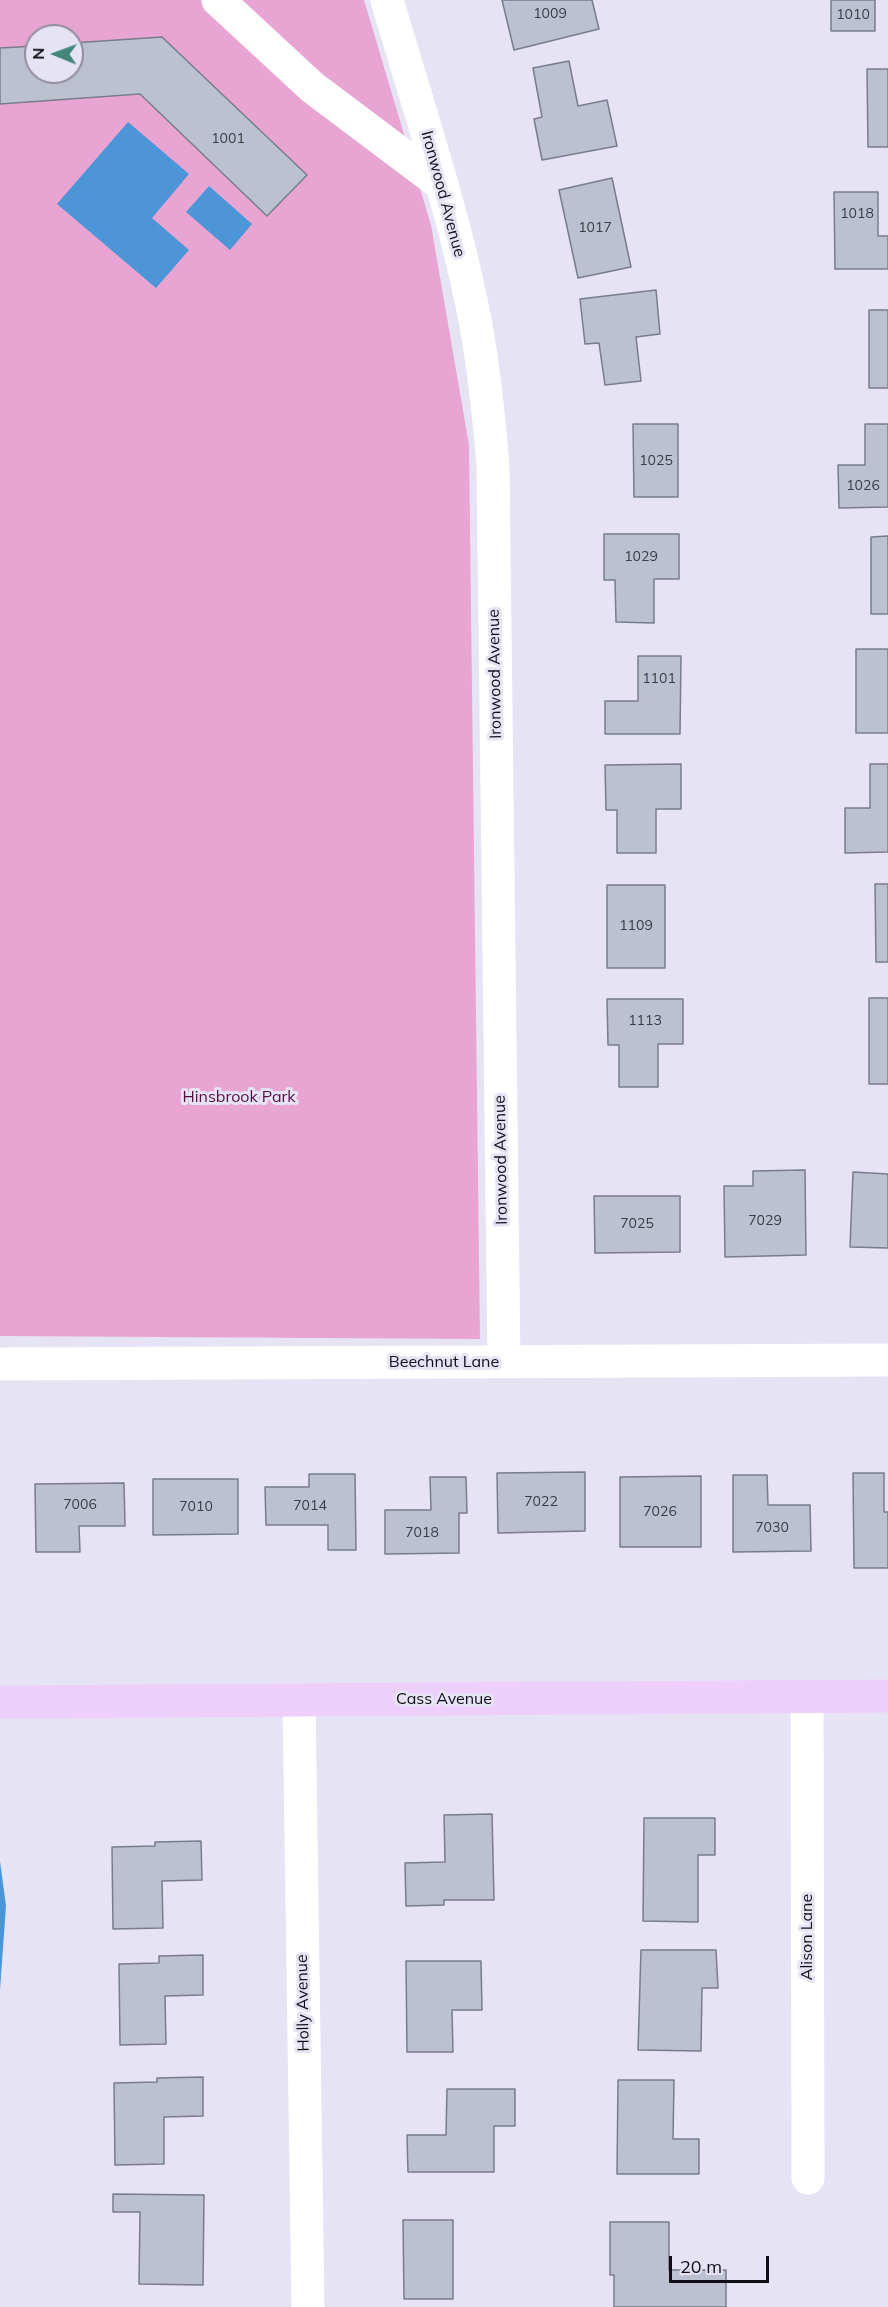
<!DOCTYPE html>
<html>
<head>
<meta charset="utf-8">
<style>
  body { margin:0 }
  #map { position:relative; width:888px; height:2307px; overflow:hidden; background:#e6e3f5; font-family:Mulish,sans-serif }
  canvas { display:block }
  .north { position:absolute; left:24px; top:24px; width:60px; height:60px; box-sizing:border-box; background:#e6e3f5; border:2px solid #908e9b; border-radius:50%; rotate:271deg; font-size:16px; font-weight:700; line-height:24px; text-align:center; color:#0f0e14 }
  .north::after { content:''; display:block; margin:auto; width:21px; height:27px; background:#43877a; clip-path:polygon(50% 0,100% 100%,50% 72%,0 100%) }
  .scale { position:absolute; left:669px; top:2256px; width:100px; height:27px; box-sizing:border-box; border:3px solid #0f0e14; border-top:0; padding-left:8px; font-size:18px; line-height:21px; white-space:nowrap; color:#0f0e14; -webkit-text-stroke:4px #e6e3f5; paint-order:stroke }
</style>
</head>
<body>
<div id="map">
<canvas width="888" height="2307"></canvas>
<div class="north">N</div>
<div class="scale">20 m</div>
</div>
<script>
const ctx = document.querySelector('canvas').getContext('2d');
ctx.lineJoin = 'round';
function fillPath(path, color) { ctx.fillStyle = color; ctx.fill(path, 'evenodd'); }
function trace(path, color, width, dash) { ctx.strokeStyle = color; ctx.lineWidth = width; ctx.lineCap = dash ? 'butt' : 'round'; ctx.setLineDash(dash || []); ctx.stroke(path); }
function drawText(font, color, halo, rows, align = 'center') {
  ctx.font = font + ' Mulish,sans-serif'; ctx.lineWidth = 6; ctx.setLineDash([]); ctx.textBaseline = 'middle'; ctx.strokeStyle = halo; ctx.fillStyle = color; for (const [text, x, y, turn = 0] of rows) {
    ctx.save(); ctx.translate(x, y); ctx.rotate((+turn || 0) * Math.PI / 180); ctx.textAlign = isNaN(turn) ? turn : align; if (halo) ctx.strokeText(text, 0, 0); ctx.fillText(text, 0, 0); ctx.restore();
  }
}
const green = new Path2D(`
  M0,0H364L431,225L469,445L480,1339L0,1336ZM36,36H72V72H36Z`);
const water = new Path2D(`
  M128,122L189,174L152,218L189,250L156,288L57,204Z
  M209,186L252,224L230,250L186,212Z
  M0,1861L6,1906L0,1990Z`);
const building = new Path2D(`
  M502,0H592L599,29L514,50Z
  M831,0H875V31H831Z
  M162,37L307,175L267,216L140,94L0,104V48L36,46V72H72V43Z
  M569,61L578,106L607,100L617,146L542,160L534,119L542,117L533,68Z
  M867,69H888V147H868Z
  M612,178L631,267L578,278L559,190Z
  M834,192H878V236H888V269H835Z
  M656,290L660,334L636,337L641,381L605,385L599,343L585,344L580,299Z
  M869,310H888V388H869Z
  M633,424H678V497H634Z
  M865,424H888V507L839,508L838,465H865Z
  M604,534H679V579H654V623L616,622L615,580H604Z
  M888,536V614H871V537Z
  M856,649H888V733H856Z
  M638,656H681L680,734H605V701H638Z
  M681,764V809H656V853H617V810H606L605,765Z
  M870,764H888V852L845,853V808H870Z
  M875,884H888V962H876Z
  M607,885H665V968H607Z
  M869,998H888V1084H869Z
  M607,999H683V1044H658V1087H619V1045H608Z
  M805,1170L806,1255L725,1257L724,1186H753V1171Z
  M853,1172L888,1174V1248L850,1247Z
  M594,1196H680V1252L595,1253Z
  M585,1472V1531L498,1533L497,1473Z
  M853,1473H884V1512H888V1568H854Z
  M309,1474H355L356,1550H328V1525H266L265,1487H309Z
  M733,1475H767L768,1505H810L811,1551L733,1552Z
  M701,1476V1547H620V1477Z
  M430,1477H466L467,1513H459V1553L385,1554V1510H431Z
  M153,1479H238V1534L153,1535Z
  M124,1483L125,1526H79L80,1552H36L35,1484Z
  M492,1814L494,1900H444V1905L406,1906L405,1863L445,1862L444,1815Z
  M644,1818H715V1855H698V1922L643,1921Z
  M201,1841L202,1880L162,1881L163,1928L113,1929L112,1847L155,1846V1842Z
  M641,1950H716L718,1988H702L701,2051L638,2050Z
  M203,1955V1995L165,1996L166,2044L120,2045L119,1964L159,1963V1956Z
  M406,1961H481L482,2010H452L453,2052H407Z
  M203,2077V2116L164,2117V2164L115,2165L114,2083L157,2082V2078Z
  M618,2080H674L673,2139H699V2174H617Z
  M447,2089H515V2126H494V2172H408L407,2135H446Z
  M113,2194L204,2195L203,2285L139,2284L140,2212H113Z
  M403,2220H453V2299H404Z
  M610,2222H669V2270H726V2307H614V2275H610Z`);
const minor = new Path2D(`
  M218,0L312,87L441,184
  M387,0C418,106 454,212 475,320C484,368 489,417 493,465L504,1362
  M0,1364L888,1360
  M807,1697L808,2178
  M299,1700L308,2307`);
const major = new Path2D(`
  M0,1702L888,1696`);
const numberNames = [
  ["1009",550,14],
  ["1010",853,15],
  ["1001",228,139],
  ["1018",857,214],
  ["1017",595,228],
  ["1025",656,461],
  ["1026",863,486],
  ["1029",641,557],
  ["1101",659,679],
  ["1109",636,926],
  ["1113",645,1021],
  ["7029",765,1221],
  ["7025",637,1224],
  ["7022",541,1502],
  ["7006",80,1505],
  ["7014",310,1506],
  ["7010",196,1507],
  ["7026",660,1512],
  ["7030",772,1528],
  ["7018",422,1533]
];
const streetNames = [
  ["Ironwood Avenue",443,194,75],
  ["Ironwood Avenue",495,674,-91],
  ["Ironwood Avenue",501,1160,-91],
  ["Beechnut Lane",444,1362],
  ["Cass Avenue",444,1699],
  ["Alison Lane",807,1937,-90],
  ["Holly Avenue",303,2003,-91]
];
const parkNames = [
  ["Hinsbrook Park",239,1097]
];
fillPath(green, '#e8a5d3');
fillPath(water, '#4c95d7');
fillPath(building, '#bbc1d1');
trace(building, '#777d8c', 1.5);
trace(minor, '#fff', 33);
trace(major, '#eecefb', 33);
drawText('14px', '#3a3b43', null, numberNames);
drawText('16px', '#0f0e14', '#e6e3f5', streetNames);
drawText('16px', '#560d46', '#e6e3f5', parkNames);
</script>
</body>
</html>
